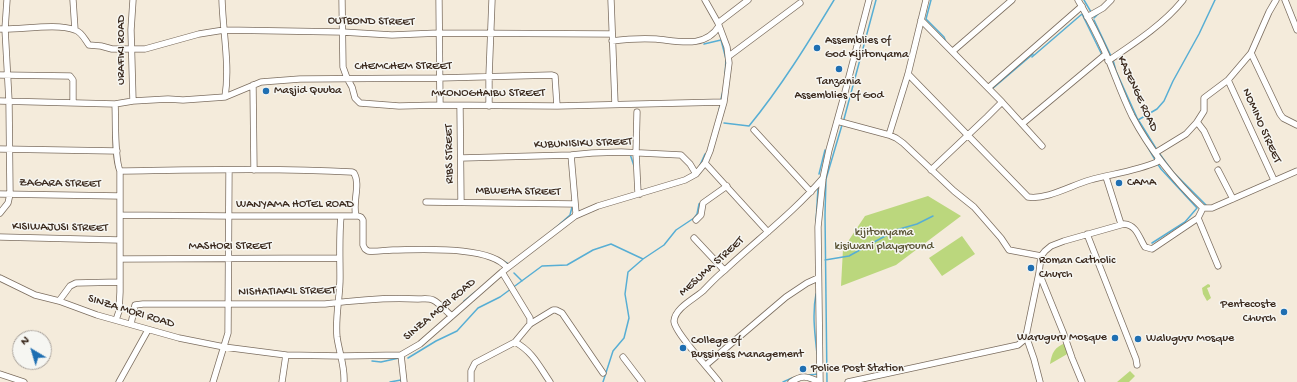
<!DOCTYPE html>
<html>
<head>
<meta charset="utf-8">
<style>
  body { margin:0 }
  #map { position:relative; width:1297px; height:382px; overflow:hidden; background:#f4ebdb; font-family:"Gochi Hand",sans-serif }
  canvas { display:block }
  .north { position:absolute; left:12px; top:330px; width:40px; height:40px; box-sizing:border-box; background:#f6f6f2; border:1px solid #aba49d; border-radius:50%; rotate:322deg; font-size:11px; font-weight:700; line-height:16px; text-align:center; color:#3b2a1e }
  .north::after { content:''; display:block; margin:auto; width:14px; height:18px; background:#1f6fb2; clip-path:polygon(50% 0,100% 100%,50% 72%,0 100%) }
</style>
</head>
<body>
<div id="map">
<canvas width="1297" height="382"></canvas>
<div class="north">N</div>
</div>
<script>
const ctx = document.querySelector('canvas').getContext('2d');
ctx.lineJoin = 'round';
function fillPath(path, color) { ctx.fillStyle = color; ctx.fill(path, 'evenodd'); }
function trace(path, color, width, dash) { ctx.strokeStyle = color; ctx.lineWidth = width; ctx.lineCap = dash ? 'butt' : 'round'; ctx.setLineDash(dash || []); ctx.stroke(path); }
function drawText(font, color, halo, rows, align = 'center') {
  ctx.font = font + ' "Gochi Hand",sans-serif'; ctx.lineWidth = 3; ctx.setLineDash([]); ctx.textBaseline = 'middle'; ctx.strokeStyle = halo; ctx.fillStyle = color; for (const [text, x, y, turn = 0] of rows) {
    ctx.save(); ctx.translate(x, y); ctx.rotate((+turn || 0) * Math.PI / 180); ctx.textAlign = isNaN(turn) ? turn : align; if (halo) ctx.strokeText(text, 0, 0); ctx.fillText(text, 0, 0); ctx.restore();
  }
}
const green = new Path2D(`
  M928,196L961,216L896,265L841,286L843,249L865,216Z
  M962,236L975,254L942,276L929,258Z
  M1208,284L1210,285V287L1207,288L1211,298L1207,301L1203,294L1202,288Z
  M1066,343L1069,353L1050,364C1052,353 1054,347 1066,343Z
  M1130,371L1135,376L1129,382H1117Z`);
const stream = new Path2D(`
  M931,0L926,19L944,37L946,42
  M1084,0L1091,12
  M1094,18L1100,12
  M1094,20L1111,56
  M704,44L721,40L726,59L725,76
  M1032,57L1082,14L1102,55
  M1113,60L1116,71L1138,120L1157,109L1164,101L1173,81L1199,34L1215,0
  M992,89L1033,54
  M721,99L723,91
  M719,112L720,104
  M844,119L876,0
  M1139,121L1157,150
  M724,123L749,126C781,87 808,43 834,0
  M1143,139L1155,160
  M1159,153L1173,172L1206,205
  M630,154L634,166
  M700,165L705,154
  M819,174L825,150
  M816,222L818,188
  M553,230L570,215L572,207
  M1152,243L1185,222L1197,208L1161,169L1157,163
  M501,260L507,263
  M825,260L849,256L896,230L917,224L933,216
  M514,273L522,281
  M816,294C812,314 815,335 817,354
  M464,301L475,292
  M408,358L436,341L457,331L478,308L500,297L542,266L567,265L593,250L611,244L643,259L664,245L676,230L694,218L697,214L699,204L701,203
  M372,361L381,362L399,358
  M808,375L818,374
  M390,382L401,380V381
  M603,382L613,351L624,338L629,318L625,294L628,272L643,259
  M783,382L792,378
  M827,382L825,215L826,179L842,125`);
const minor = new Path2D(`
  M73,0L75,30
  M222,0C223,33 230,65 225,97
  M342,0L343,67L347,78L352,87L355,98L360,103L399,106L440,105L557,106L724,102
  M439,0L440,105
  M611,0L615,104
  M1078,0C1088,17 1098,36 1106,54C1115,75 1122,96 1132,116C1150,150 1175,181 1203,208
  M1285,0L1297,30
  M1087,17L1103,8L1111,0
  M921,20L1002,102L1042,146
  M718,23L748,0
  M0,29C21,30 56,23 75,30C82,32 85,40 89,45L101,46L112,49H145L199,34L224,30L342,32L392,35L439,33L612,34
  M612,41C627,39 641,38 656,39C678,41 705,49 719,26
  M953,51L1012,0
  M1251,53L1280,114L1283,118L1297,125
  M729,56L800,3
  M1108,61C1133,44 1164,24 1183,0
  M908,74L1028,197C1047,200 1072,185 1090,180C1112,174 1136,171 1157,162L1158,159
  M0,75L70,76L73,80V102
  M1228,80L1274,180
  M253,85L254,170
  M988,88L1082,6
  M0,101L115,104L133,101L168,99L183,100L225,97L261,82L300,79L439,78L552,75L555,76L557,106
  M133,101L131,30L133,0
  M115,104C116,120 114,157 120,171V292L119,311L116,320
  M460,106L461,202
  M489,106V76L492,0
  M637,112L636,153L638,193L640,194
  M837,121L889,135L896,138L903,143L954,191L974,207L1001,238L1009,250L1041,256
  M1197,122L1204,131L1217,159
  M1022,124L1106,54
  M754,130L811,192
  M889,135L908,74L926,0
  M0,149L117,151
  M1155,153L1186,134L1197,122L1204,111V98L1228,80L1251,53L1269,12L1276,0
  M571,155L576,213L575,216
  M461,158L571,155L592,153L621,152L681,155L690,164L696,174
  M705,163L768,232
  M931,170L987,117L1002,102
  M1218,170L1233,199
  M120,171C197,170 275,168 352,172L354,173C361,185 352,202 356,216
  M1106,177L1121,224
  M0,194L120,196
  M426,202L575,204
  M1203,208H1212L1297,171
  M0,213L8,203L10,194L9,101L5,29L7,0
  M121,215L229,216H358L361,217L363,220V245L365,249L368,251C376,252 385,250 393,250C419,250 491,245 507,268
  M341,216C339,237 340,257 340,278C340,297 335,317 337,337C339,352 345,366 344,382
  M1198,218L1218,266
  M696,220L701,215L703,203L727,186
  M1087,234L1136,359L1137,365
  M0,237L119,240
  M694,238L724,270
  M120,259L339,258
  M502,272L530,318V324
  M1039,273L1063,332L1072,358L1082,382
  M0,278L35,295L59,301L97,315L179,338L224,347L286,355L341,356L401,355L420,344L502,272L575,216L598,206L685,180L696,174L705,163L710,151L724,102L729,63L727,47L718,23L705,0
  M59,301L70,286L76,283L120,282
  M131,324L135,305L143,304H325C356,300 387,297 418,299C423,299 429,298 433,300C441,304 445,311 452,316
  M1026,336L1034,359L1040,382
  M515,342C533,352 539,366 550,382
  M401,355L404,382
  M623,357L642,382
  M706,365L786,297L807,283L818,278
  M0,374L24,382
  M119,382L148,330
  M213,382L228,333L229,170
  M282,382L286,355
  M471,382V371L475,363L515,342L530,324L553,310H556L562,313L603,373
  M719,382C711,371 674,332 674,321C675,308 694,299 703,291C710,284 717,276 725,270C758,239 794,212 823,178
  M791,382C804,374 807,377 820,382
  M820,382L818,227L823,178L829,150L844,96L869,0
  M848,382L1018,345L1024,340L1026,336L1039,273L1041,256L1045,251L1051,246L1064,241L1124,224C1137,225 1139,238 1145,247L1152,249L1198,218L1203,208`);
const markers = [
  [817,48,4,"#1f6fb2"],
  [839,69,4,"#1f6fb2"],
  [266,91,4,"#1f6fb2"],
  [1119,183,4,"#1f6fb2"],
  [1031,268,4,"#1f6fb2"],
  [1284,312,4,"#1f6fb2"],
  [1115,338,4,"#1f6fb2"],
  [1138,339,4,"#1f6fb2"],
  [683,348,4,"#1f6fb2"],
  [803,369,4,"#1f6fb2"]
];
const streetNames = [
  ["OUTBOND STREET",371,22,1],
  ["URAFIKI ROAD",122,50,-90],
  ["CHEMCHEM STREET",403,67],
  ["MKONOGHAIBU STREET",488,94],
  ["KAJENGE ROAD",1137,94,65],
  ["NOMINO STREET",1261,126,66],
  ["KUBUNISIKU STREET",583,144,-2],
  ["RIBS STREET",450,154,-91],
  ["ZAGARA STREET",60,184,1],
  ["MBWEHA STREET",518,192,1],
  ["WANYAMA HOTEL ROAD",295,205],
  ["KISIWAJUSI STREET",60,228,1],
  ["MASHORI STREET",230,247],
  ["MESUMA STREET",712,267,-42],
  ["NISHATIAKIL STREET",287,292,-1],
  ["SINZA MORI ROAD",440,310,-40],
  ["SINZA MORI ROAD",131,312,17]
];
const poiNames = [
  ["Assemblies of",825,41],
  ["God Kijitonyama",825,55],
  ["Tanzania",839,82,"center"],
  ["Assemblies of God",839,96,"center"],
  ["Masjid Quuba",274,91],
  ["CAMA",1127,183],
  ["Roman Catholic",1039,261],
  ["Church",1039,275],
  ["Pentecoste",1276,305,"right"],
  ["Church",1276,319,"right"],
  ["Waruguru Mosque",1107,338,"right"],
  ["Waluguru Mosque",1146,339],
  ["College of",691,341],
  ["Bussiness Management",691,355],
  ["Police Post Station",811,369]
];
const parkNames = [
  ["kijitonyama",884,233],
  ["kisiwani playground",884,247]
];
fillPath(green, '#bbd77d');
trace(stream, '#57aed4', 1.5);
trace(minor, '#7c6e60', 7);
trace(minor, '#fff', 5.5);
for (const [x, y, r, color] of markers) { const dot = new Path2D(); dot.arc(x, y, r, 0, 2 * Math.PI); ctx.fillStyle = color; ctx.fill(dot); trace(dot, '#f6f6f2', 1.5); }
drawText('12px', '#3b2a1e', '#f6f6f2', streetNames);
drawText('12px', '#3b2a1e', '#f6f6f2', poiNames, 'left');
drawText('12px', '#5b5536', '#f6f6f2', parkNames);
</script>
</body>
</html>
